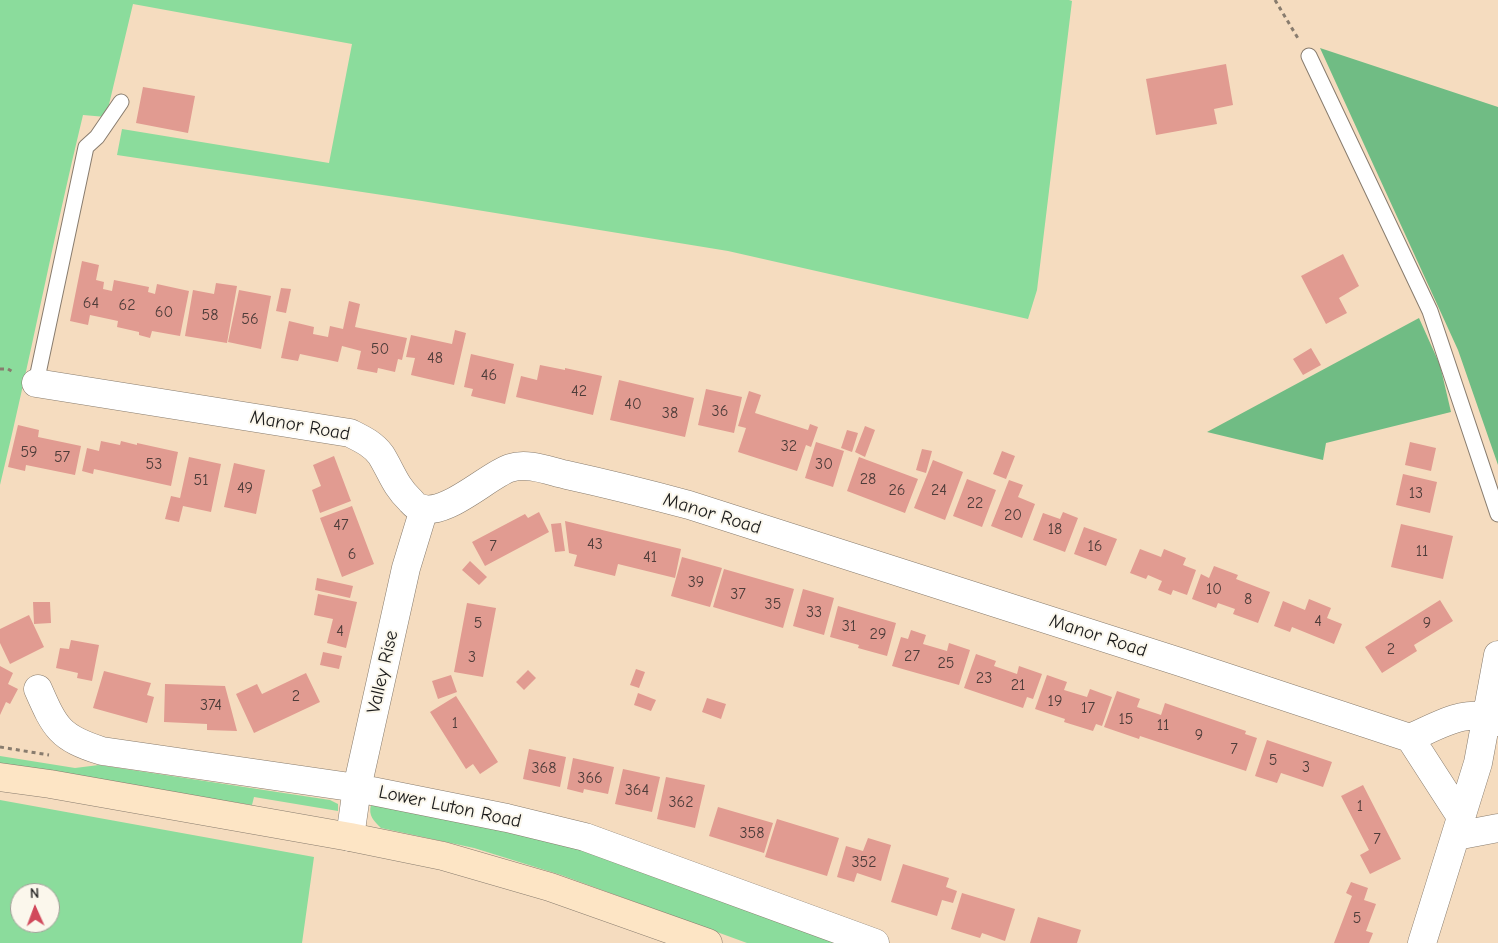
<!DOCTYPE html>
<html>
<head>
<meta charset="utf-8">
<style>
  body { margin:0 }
  #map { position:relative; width:1498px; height:943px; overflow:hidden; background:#f5dcbf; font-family:"Comic Neue",sans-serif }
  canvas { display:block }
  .north { position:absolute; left:10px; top:883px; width:50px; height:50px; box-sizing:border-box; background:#fbf7ec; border:1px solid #a29f99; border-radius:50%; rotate:358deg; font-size:14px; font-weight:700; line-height:20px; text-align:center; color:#1c1c1c }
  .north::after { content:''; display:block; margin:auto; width:18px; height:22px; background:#d1495b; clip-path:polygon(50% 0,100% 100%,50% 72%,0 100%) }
</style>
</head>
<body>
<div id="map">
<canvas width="1498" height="943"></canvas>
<div class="north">N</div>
</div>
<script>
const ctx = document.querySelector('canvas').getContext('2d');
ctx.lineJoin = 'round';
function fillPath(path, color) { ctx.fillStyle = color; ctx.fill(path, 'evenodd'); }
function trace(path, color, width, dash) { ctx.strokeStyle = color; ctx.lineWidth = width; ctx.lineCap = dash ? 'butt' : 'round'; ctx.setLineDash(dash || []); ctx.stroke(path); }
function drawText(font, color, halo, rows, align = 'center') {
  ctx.font = font + ' "Comic Neue",sans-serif'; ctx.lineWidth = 4; ctx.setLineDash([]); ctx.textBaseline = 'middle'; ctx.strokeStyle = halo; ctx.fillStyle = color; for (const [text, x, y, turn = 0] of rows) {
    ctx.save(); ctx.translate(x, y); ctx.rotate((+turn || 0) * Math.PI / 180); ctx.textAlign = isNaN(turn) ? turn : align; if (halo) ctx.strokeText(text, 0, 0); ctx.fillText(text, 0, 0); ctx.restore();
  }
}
const green = new Path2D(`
  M0,0H1069L1072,1L1037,290L1028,319L728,251L422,201L117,155L122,129L329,163L352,44L133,4L106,117L83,115C53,238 30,362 0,485Z
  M0,756L75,768L99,765L330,800L338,804V811L254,797L252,805L0,767Z
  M0,800L314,857L302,943H0ZM20,893H50V923H20Z
  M371,805L507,823L848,943H747L561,875L474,848L381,828C374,821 368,816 371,805Z`);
const forest = new Path2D(`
  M1320,48L1498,107V465L1458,350Z
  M1419,318L1440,365L1451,412L1326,443L1323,460L1207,432Z`);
const building = new Path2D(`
  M1226,64L1233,105L1214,109L1217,124L1156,135L1146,79Z
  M143,87L195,96L188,133L136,123Z
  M1343,254L1359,286L1339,298L1347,313L1326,324L1301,276Z
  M82,261L99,265L96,280L104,282L103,289L112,291L114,280L149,287L148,292L155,294L157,284L189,291L180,336L152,331L150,338L139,335V332L117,327L118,321L90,315L88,325L70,321Z
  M216,283L237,286L227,343L185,336L193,290L214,294Z
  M281,288L291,289L286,313L276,311Z
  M239,290L271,296L261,349L228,342Z
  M349,301L360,304L355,327L407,338L402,360L398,359L395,372L378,368L377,373L357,369L361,351L342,346L338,362L300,354L298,361L281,358L289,321L314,327L313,334L328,337L330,326L343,329Z
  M455,330L466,333L454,385L411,375L415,358L406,357L411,335L452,344Z
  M1311,348L1321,365L1303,375L1293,359Z
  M471,354L514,364L505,404L471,396L473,389L464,387Z
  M540,365L565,370V368L602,376L593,415L516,397L521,376L537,380Z
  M619,380L694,398L685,437L610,420Z
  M706,389L742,397L734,433L698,425Z
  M749,391L761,395L755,413L808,430L810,424L818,427L811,447L806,445L797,471L738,452L746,428L738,426Z
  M18,425L39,430L38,437L81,446L75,475L26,465L25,471L8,467Z
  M865,426L875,430L865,457L855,452Z
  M847,430L858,433L852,452L841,448Z
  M101,441L120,445L121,441L137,445V443L178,452L171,486L94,469L93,474L82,471L87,448L99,451Z
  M816,442L844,451L833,487L805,478Z
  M1410,442L1436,448L1431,471L1405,465Z
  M922,449L932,451L926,473L916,470Z
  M1002,451L1015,456L1006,479L993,474Z
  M334,456L351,501L320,513L312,490L321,486L313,465Z
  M189,457L221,464L211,512L183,506L179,522L165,519L171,496L180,498Z
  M859,457L918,479L905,513L847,491Z
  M933,460L963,472L945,520L914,508Z
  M234,463L265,470L256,514L224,507Z
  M1403,474L1437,482L1430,513L1396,505Z
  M967,479L996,490L982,527L953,516Z
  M1009,480L1023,485L1018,497L1035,504L1022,538L991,526Z
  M352,506L374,564L342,577L320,518Z
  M539,512L549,532L485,566L472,542L525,514L528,518Z
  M1063,512L1078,518L1065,552L1033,540L1043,513L1060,519Z
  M565,521L681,549L675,578L618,564L615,576L574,566L577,555L569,553Z
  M561,523L565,551L555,552L551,524Z
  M1401,524L1453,536L1443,579L1391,567Z
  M1084,527L1117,539L1106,566L1074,554Z
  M1140,549L1161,557L1164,549L1186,558L1183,565L1196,570L1187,595L1173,590L1171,595L1158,590L1162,581L1148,575L1146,579L1130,573Z
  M682,557L722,568L710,607L671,596Z
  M470,561L487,577L479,585L462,570Z
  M1214,566L1238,575L1236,579L1270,592L1258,623L1233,614L1235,609L1218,603L1216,608L1192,599L1201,574L1209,578Z
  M724,569L794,589L783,628L713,607Z
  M317,578L353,586L350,598L315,590Z
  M803,589L834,598L824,635L793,626Z
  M318,594L357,602L346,648L327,643L333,619L314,615Z
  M1309,599L1331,608L1327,618L1342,624L1334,644L1292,627L1290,632L1274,626L1283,601L1305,610Z
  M1440,600L1453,621L1414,645L1417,651L1382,673L1365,647Z
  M33,602H50L51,623L34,624Z
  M467,603L496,608L483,677L454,672Z
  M838,606L896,623L887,656L858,648L859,645L830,637Z
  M29,615L44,647L10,664L0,643V629Z
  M911,630L926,635L923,644L947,651L949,643L970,650L959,685L892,666L901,637L908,639Z
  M71,640L99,645L92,681L77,678L78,673L56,668L60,648L69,649Z
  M323,652L342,656L339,669L320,665Z
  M976,654L996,661L994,666L1017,674L1019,666L1042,674L1033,699L1027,697L1023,708L964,688Z
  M0,666L13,673L8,684L18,689L10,704L6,702L0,715Z
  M636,669L645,672L639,688L630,685Z
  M528,670L536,678L524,690L516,682Z
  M104,671L151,683L147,695L154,697L147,723L93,708Z
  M306,673L320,702L254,733L236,694L257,684L262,694Z
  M451,675L457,692L438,699L432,681Z
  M1047,675L1067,682L1064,690L1087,697L1090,689L1112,697L1102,726L1096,724L1093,731L1064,722L1065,719L1035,709Z
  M165,684L225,686L237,731L207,730V724L164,722Z
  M1117,691L1140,699L1137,707L1161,715L1165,703L1246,731L1245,734L1257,738L1246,771L1140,736L1139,739L1104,727Z
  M638,693L656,700L651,711L634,705Z
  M456,696L498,762L480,774L473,764L466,769L430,712Z
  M707,698L726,704L721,719L702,712Z
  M1267,740L1332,762L1323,787L1281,773L1277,783L1255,776Z
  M529,749L566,757L560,787L523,779Z
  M573,758L614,767L608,794L584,789L583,793L567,789Z
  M623,769L660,777L652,812L615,804Z
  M666,777L705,785L695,828L657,819Z
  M1363,785L1401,859L1370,874L1360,855L1369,850L1341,796Z
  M718,807L773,823L764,853L709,836Z
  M777,819L839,838L827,876L765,857Z
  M868,838L891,845L881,881L857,873L854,882L837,877L846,846L863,851Z
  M903,864L949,878L946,887L957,891L953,903L942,900L937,916L891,902Z
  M1351,882L1368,888L1364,900L1376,904L1366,931L1373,933L1369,943H1334L1352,896L1346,893Z
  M962,893L1015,909L1005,941L982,933L980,938L951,929Z
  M1038,917L1081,930L1077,943H1030Z`);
const path = new Path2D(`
  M1275,0L1299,40
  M0,369H8L13,372
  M0,747L49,755`);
const service = new Path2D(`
  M1309,56L1430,311L1498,514
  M36,383L86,147L97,137L121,102`);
const minor = new Path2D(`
  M36,383L350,433C362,439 373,444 381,455C391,471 395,486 410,500C412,502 415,506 418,507C443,520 488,475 510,468C528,462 549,471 567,475C608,484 648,494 689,505L1180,662L1410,738L1461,817
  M38,689C55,728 60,738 102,751L357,788L507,818L585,837L875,943
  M1410,738C1438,726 1469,705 1498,722
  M1456,836L1498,828
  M350,837L357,788L406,568L424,509
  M1422,943L1478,763L1498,655`);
const secondary = new Path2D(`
  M0,777L50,784L350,837L443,856L550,887L708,943`);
const numberNames = [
  ["64",91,303],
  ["62",127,305],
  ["60",164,312],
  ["58",210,315],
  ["56",250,319],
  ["50",380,349],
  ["48",435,358],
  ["46",489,375],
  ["42",579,391],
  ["40",633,404],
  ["36",720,411],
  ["38",670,413],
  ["32",789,446],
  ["59",29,452],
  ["57",62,457],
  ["53",154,464],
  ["30",824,464],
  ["28",868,479],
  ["51",201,480],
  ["49",245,488],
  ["26",897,490],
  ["24",939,490],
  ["13",1416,493],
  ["22",975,503],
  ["20",1013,515],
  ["47",341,525],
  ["18",1055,529],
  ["43",595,544],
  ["7",493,546],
  ["16",1095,546],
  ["11",1422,551],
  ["6",352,554],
  ["41",650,557],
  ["39",696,582],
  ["10",1214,589],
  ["37",738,594],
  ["8",1248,599],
  ["35",773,604],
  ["33",814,612],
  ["4",1318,621],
  ["5",478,623],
  ["9",1427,623],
  ["31",849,626],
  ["4",340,631],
  ["29",878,634],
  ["2",1391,649],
  ["27",912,656],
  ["3",472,657],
  ["25",946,663],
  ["23",984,678],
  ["21",1018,685],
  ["2",296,696],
  ["19",1055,701],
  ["374",211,705],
  ["17",1088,708],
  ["15",1126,719],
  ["1",455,723],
  ["11",1163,725],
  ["9",1199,735],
  ["7",1234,749],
  ["5",1273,760],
  ["3",1306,767],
  ["368",544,768],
  ["366",590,778],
  ["364",637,790],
  ["362",681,802],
  ["1",1360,806],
  ["358",752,833],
  ["7",1377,839],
  ["352",864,862],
  ["5",1357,918]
];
const streetNames = [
  ["Manor Road",300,426,10],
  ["Manor Road",712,514,17],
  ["Manor Road",1098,636,18],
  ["Valley Rise",383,672,-77],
  ["Lower Luton Road",450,807,12]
];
fillPath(green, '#8bdc9c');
fillPath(forest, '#70bc84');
fillPath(building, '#e19b91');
trace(service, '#887c6e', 17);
trace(minor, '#887c6e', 29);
trace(secondary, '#887c6e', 29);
trace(path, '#887c6e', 3, [4, 4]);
trace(service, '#fff', 15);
trace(minor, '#fff', 28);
trace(secondary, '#fde5c5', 28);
drawText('16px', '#4d3c39', null, numberNames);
drawText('19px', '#1c1c1c', '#fbf7ec', streetNames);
</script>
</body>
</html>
